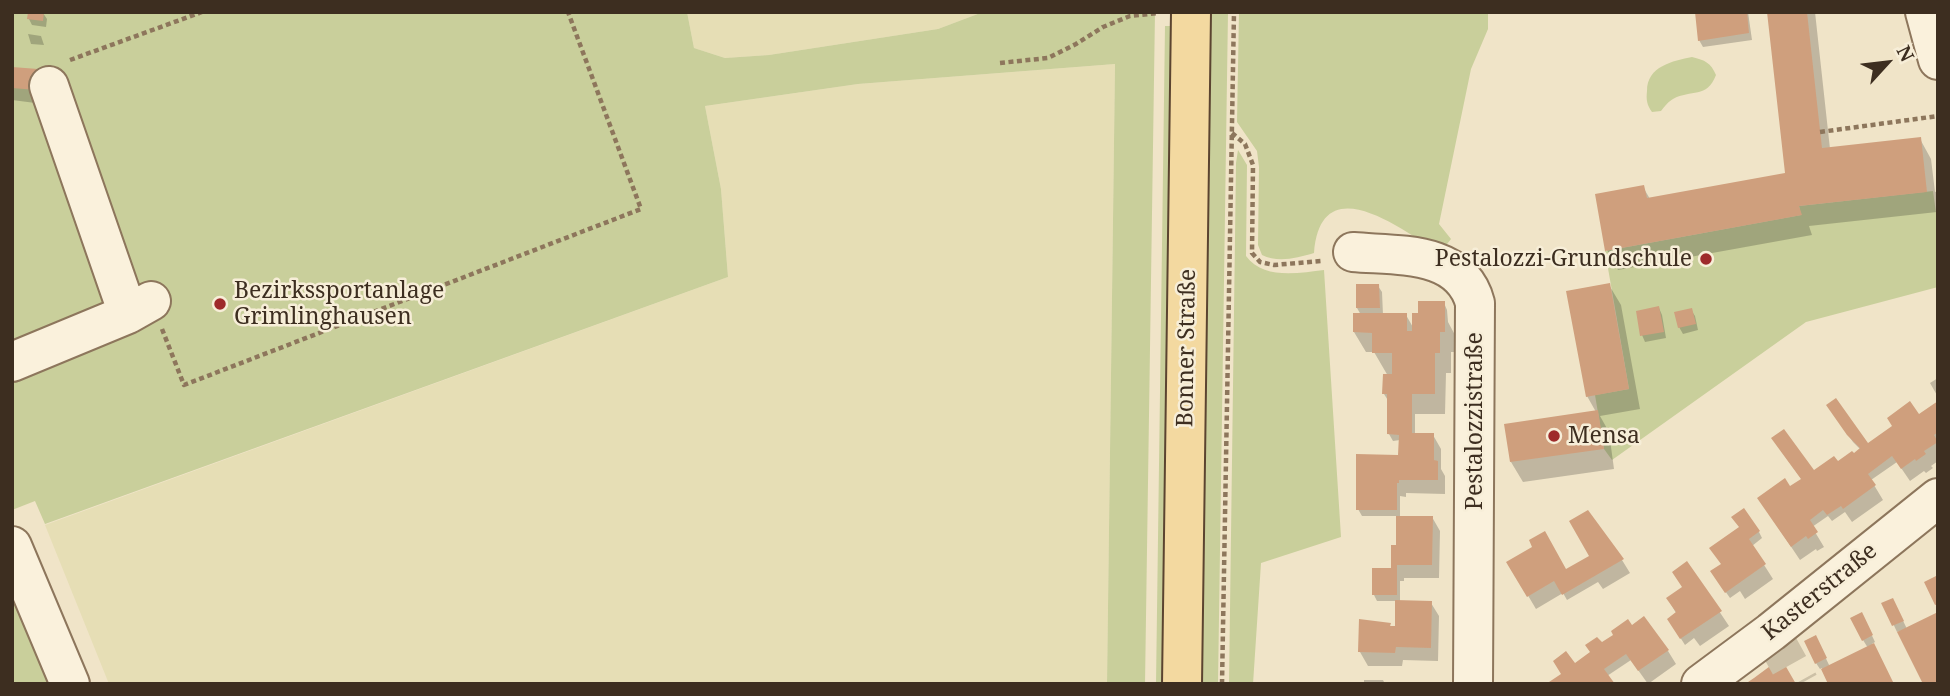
<!DOCTYPE html>
<html>
<head>
<meta charset="utf-8">
<style>
  body { margin:0 }
  #map { position:relative; width:1950px; height:696px; overflow:hidden; background:#f0e4c8; font-family:"Noto Serif",serif }
  canvas { display:block }
  .frame { position:absolute; inset:0; border:14px solid #3d2e20; pointer-events:none }
  .north { position:absolute; left:1852px; top:28px; width:70px; height:70px; -webkit-text-stroke:5px #f7eed8; paint-order:stroke; rotate:63deg; font-size:19px; font-weight:700; line-height:28px; text-align:center; color:#3d2e20 }
  .north::after { content:''; display:block; margin:auto; width:24px; height:32px; background:#3d2e20; clip-path:polygon(50% 0,100% 100%,50% 72%,0 100%) }
</style>
</head>
<body>
<div id="map">
<canvas width="1950" height="696"></canvas>
<div class="frame"></div>
<div class="north">N</div>
</div>
<script>
const ctx = document.querySelector('canvas').getContext('2d');
ctx.lineJoin = 'round';
function fillPath(path, color) { ctx.fillStyle = color; ctx.fill(path, 'evenodd'); }
function trace(path, color, width, dash) { ctx.strokeStyle = color; ctx.lineWidth = width; ctx.lineCap = dash ? 'butt' : 'round'; ctx.setLineDash(dash || []); ctx.stroke(path); }
function drawText(font, color, halo, rows, align = 'center') {
  ctx.font = font + ' "Noto Serif",serif'; ctx.lineWidth = 5; ctx.setLineDash([]); ctx.textBaseline = 'middle'; ctx.strokeStyle = halo; ctx.fillStyle = color; for (const [text, x, y, turn = 0] of rows) {
    ctx.save(); ctx.translate(x, y); ctx.rotate((+turn || 0) * Math.PI / 180); ctx.textAlign = isNaN(turn) ? turn : align; if (halo) ctx.strokeText(text, 0, 0); ctx.fillText(text, 0, 0); ctx.restore();
  }
}
const farmland = new Path2D(`
  M687,12H983L938,29L769,55L725,58L694,48Z
  M1115,64L1107,684H109L45,525L728,277L721,189L705,106L858,84Z`);
const green = new Path2D(`
  M12,12H687L694,48L725,58L769,55L938,29L983,12H1155L1145,684H1107L1115,64L858,84L705,106L721,189L728,277L45,524L35,501L12,510Z
  M1207,12H1228L1218,684H1198Z
  M1239,12H1488V29L1471,69L1439,224L1451,239L1440,253C1401,229 1321,166 1314,253C1297,258 1278,263 1262,255L1258,245L1259,167L1257,151L1237,122Z
  M1165,26H1172L1163,684H1156Z
  M1692,57C1705,60 1711,63 1716,75C1707,99 1691,89 1673,99C1669,101 1664,107 1661,111L1652,112C1647,105 1646,100 1647,91C1647,66 1673,61 1692,57Z
  M1238,150L1247,165L1246,256C1264,280 1298,273 1324,270L1341,537L1261,563L1253,684H1229L1236,163Z
  M1933,191L1938,227V287L1806,322L1612,460L1604,449L1595,395L1629,389L1605,251L1801,215L1799,206Z
  M12,567L60,684H12Z`);
const shadow = new Path2D(`
  M1697,12H1748L1752,40L1703,47L1699,40Z
  M1769,12H1815L1830,149L1920,139L1931,159L1935,192L1938,191V216L1937,212L1809,226L1812,235L1618,270L1607,250L1643,187L1650,199L1787,175Z
  M43,13L47,19L46,27L32,25L29,19Z
  M28,34L41,36L44,45L31,44Z
  M12,68L43,104L12,100Z
  M1609,285L1621,305L1640,409L1600,416L1609,432L1614,469L1523,482L1511,462L1506,425L1596,412L1587,396Z
  M1378,286L1382,292L1383,315H1406L1414,329L1444,303L1447,310L1448,322L1455,335V352H1451V373H1446L1445,414H1415V435H1433L1441,449V469L1445,476V494L1406,493V497L1400,496V517H1432L1440,531L1439,578H1404V581H1400V602L1431,603L1439,616L1438,661L1403,660L1402,666H1368L1360,652L1389,624L1392,628H1396V601H1377L1374,595L1394,570L1398,547V516H1362L1358,509L1400,456V440L1393,441L1389,434V402L1384,394L1388,376L1374,352H1366L1354,332L1361,315L1357,308Z
  M1659,308L1662,315L1666,338L1645,342L1642,335Z
  M1691,310L1695,316L1698,330L1683,334L1679,327Z
  M1938,378V397L1930,383Z
  M1938,403V461L1931,466L1933,468L1926,473L1924,471L1910,481L1897,462L1871,480L1883,500L1852,522L1845,512L1832,521L1828,516L1812,527L1824,547L1817,551L1816,549L1800,560L1759,499L1794,495L1802,480L1782,452L1813,473L1837,464L1858,463L1861,450L1853,442L1832,412L1867,446L1923,423Z
  M1741,528L1759,532L1762,538L1752,546L1773,579L1745,599L1740,591L1730,598L1716,578L1722,565L1712,549Z
  M1591,556L1622,560L1630,573L1603,589L1598,582L1567,600L1563,593L1536,609L1508,562L1566,571Z
  M1687,563L1729,626L1700,646L1694,638L1685,645L1673,626L1676,613L1668,599L1683,588Z
  M1884,604L1896,606L1907,629L1897,632Z
  M1865,621L1875,642L1872,644L1881,659L1830,684L1822,668L1820,669L1816,663L1819,644L1830,667L1868,648L1863,640Z
  M1601,645L1668,651L1676,664L1648,684L1631,660L1607,676L1575,666Z
  M1364,680H1383L1385,684H1364Z`);
const building = new Path2D(`
  M28,12H44L43,21L27,19Z
  M1695,12H1747L1749,33L1698,41Z
  M1767,12H1807L1822,148L1921,137L1927,192L1799,206L1802,215L1605,251L1595,194L1644,185L1647,198L1785,173Z
  M12,67L38,69L36,90L12,88Z
  M1610,283L1629,389L1586,397L1566,291Z
  M1356,284H1379L1380,308H1356Z
  M1418,301H1445V332H1440V353H1435V394H1412V433H1434V460L1438,461V480H1399V483H1397V510H1356V454L1398,455L1399,435L1387,434V394H1382L1383,374H1392V353H1372V333L1353,332V313H1407V331H1412V313H1418Z
  M1659,306L1664,332L1640,336L1636,311Z
  M1692,308L1696,324L1678,328L1674,312Z
  M1836,398L1868,443L1892,426L1887,418L1910,401L1919,414L1938,401V432L1934,435L1938,442L1924,451L1926,454L1916,461L1915,459L1901,469L1892,456L1868,474L1876,485L1843,509L1841,506L1827,515L1823,510L1810,520L1818,532L1808,539L1806,536L1791,547L1757,498L1785,478L1790,486L1801,479L1771,438L1784,429L1814,470L1834,456L1838,461L1852,451L1854,453L1860,448L1847,435L1826,405Z
  M1598,410L1604,449L1510,462L1504,424Z
  M1744,508L1760,531L1749,539L1766,564L1725,593L1710,571L1721,564L1709,548L1739,527L1731,517Z
  M1588,510L1624,559L1562,595L1554,581L1527,597L1506,562L1532,547L1529,540L1545,531L1566,569L1589,556L1569,521Z
  M1396,516H1433L1432,565H1397V595H1372V568H1391V545H1396Z
  M1687,561L1722,611L1680,639L1667,619L1676,612L1666,598L1682,587L1672,572Z
  M1936,576L1938,581V604L1935,605L1924,582Z
  M1893,598L1904,621L1892,626L1881,603Z
  M1395,600L1432,601L1431,648L1396,647L1395,653L1358,652L1359,619L1391,623L1390,626H1395Z
  M1862,612L1873,635L1862,641L1850,618Z
  M1938,612V684H1923L1897,632Z
  M1644,616L1669,650L1638,671L1626,654L1604,669L1615,684H1550L1549,682L1561,674L1553,661L1566,651L1575,663L1590,652L1585,645L1597,637L1602,642L1613,635L1611,631L1628,619L1632,625Z
  M1816,635L1827,658L1815,664L1804,641Z
  M1874,643L1894,684H1828L1821,669Z
  M1781,658L1796,684H1745L1754,678Z`);
const minorTunnel = new Path2D(`
  M1771,632L1800,684`);
const path = new Path2D(`
  M70,60L202,12
  M1000,63L1048,58L1076,44L1103,27L1130,16L1159,13
  M1820,132L1938,116
  M1232,133L1245,144L1253,165L1252,253L1260,262L1274,265L1321,261
  M162,329L184,385L641,209L568,12
  M1222,684L1234,12`);
const minor = new Path2D(`
  M1925,12L1938,60
  M49,86L128,314
  M1353,252C1397,256 1461,250 1475,303L1473,684
  M12,362L128,314L151,301
  M12,546L70,684
  M1701,684L1771,632L1938,498`);
const major = new Path2D(`
  M1182,684L1191,12`);
const markers = [
  [1706,259,7,"#9e2a2b"],
  [220,304,7,"#9e2a2b"],
  [1554,436,7,"#9e2a2b"]
];
const poiNames = [
  ["Pestalozzi-Grundschule",1692,259,"right"],
  ["Bezirkssportanlage",234,291],
  ["Grimlinghausen",234,317],
  ["Mensa",1568,436]
];
const streetNames = [
  ["Bonner Straße",1187,348,-89],
  ["Pestalozzistraße",1475,421,-90],
  ["Kasterstraße",1820,592,-39]
];
fillPath(farmland, '#e6deb5');
fillPath(green, '#c9cf9b');
fillPath(shadow, '#0003');
fillPath(building, '#cf9f7d');
trace(minorTunnel, '#ccc0a6', 38, [38, 19]);
trace(minor, '#8d765c', 42);
trace(major, '#5b4430', 42);
trace(path, '#8d765c', 4.5, [5, 3.5]);
trace(minor, '#faf1dc', 38);
trace(major, '#f3d9a0', 38);
for (const [x, y, r, color] of markers) { const dot = new Path2D(); dot.arc(x, y, r, 0, 2 * Math.PI); ctx.fillStyle = color; ctx.fill(dot); trace(dot, '#f7eed8', 2.5); }
drawText('23px', '#3d2e20', '#f7eed8', poiNames, 'left');
drawText('23px', '#3d2e20', '#f7eed8', streetNames);
</script>
</body>
</html>
